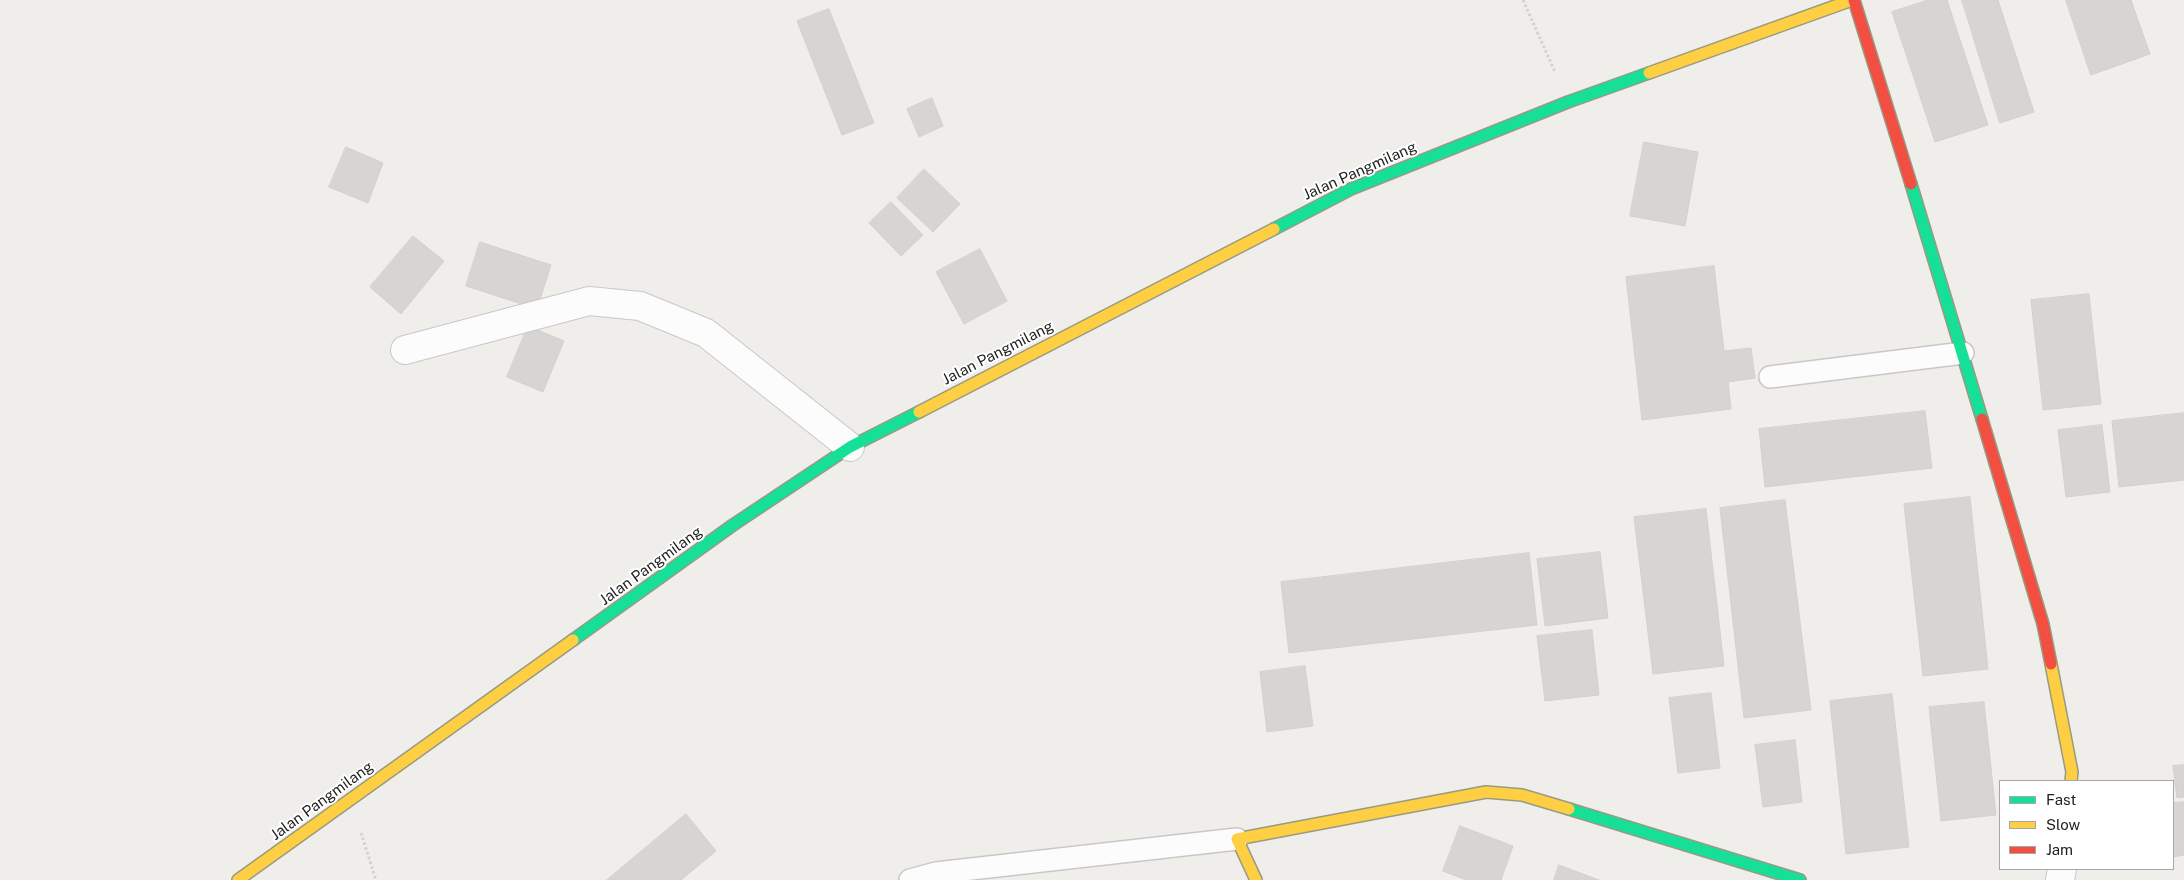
<!DOCTYPE html>
<html>
<head>
<meta charset="utf-8">
<style>
  body { margin:0 }
  #map { position:relative; width:2184px; height:880px; overflow:hidden; background:#f0eeeb; font-family:"Public Sans",sans-serif }
  canvas { display:block }
  .legend { position:absolute; left:1999px; top:780px; width:175px; height:90px; box-sizing:border-box; background:#fff; border:1px solid #a7a7a7; margin:0; padding:6px 9px; list-style:none; font-size:15px; color:#222 }
  .legend li { display:flex; align-items:center; gap:10px; height:25px }
  .legend b { width:25px; border:1px solid #a7a7a7 }
</style>
</head>
<body>
<div id="map">
<canvas width="2184" height="880"></canvas>
<ul class="legend">
<li><b style="height:6px;background:#16e098"></b>Fast</li>
<li><b style="height:6px;background:#ffcf43"></b>Slow</li>
<li><b style="height:6px;background:#f24e42"></b>Jam</li>
</ul>
</div>
<script>
const ctx = document.querySelector('canvas').getContext('2d');
ctx.lineJoin = 'round';
function fillPath(path, color) { ctx.fillStyle = color; ctx.fill(path, 'evenodd'); }
function trace(path, color, width, dash) { ctx.strokeStyle = color; ctx.lineWidth = width; ctx.lineCap = dash ? 'butt' : 'round'; ctx.setLineDash(dash || []); ctx.stroke(path); }
function drawText(font, color, halo, rows, align = 'center') {
  ctx.font = font + ' "Public Sans",sans-serif'; ctx.lineWidth = 4; ctx.setLineDash([]); ctx.textBaseline = 'middle'; ctx.strokeStyle = halo; ctx.fillStyle = color; for (const [text, x, y, turn = 0] of rows) {
    ctx.save(); ctx.translate(x, y); ctx.rotate((+turn || 0) * Math.PI / 180); ctx.textAlign = isNaN(turn) ? turn : align; if (halo) ctx.strokeText(text, 0, 0); ctx.fillText(text, 0, 0); ctx.restore();
  }
}
const building = new Path2D(`
  M1928,0H1947L1988,125L1935,142L1892,12Z
  M1962,0H1998L2034,112L2000,123Z
  M2066,0H2131L2150,54L2091,75Z
  M829,9L874,123L842,135L797,21Z
  M932,98L943,126L919,137L907,109Z
  M1644,142L1698,152L1685,226L1630,216Z
  M346,147L383,163L368,203L329,187Z
  M924,169L960,204L933,232L897,198Z
  M891,202L923,235L901,256L869,223Z
  M413,236L444,261L401,314L370,287Z
  M480,242L551,265L537,309L466,286Z
  M980,249L1007,301L964,324L936,272Z
  M1714,266L1724,351L1751,348L1755,378L1728,382L1731,409L1642,420L1626,277Z
  M2089,294L2101,404L2043,410L2031,300Z
  M528,326L564,341L543,392L507,377Z
  M1925,411L1932,468L1765,487L1759,429Z
  M2184,413V480L2119,487L2112,421Z
  M2102,425L2110,492L2066,497L2058,430Z
  M1970,497L1988,669L1923,676L1904,504Z
  M1785,500L1811,710L1744,718L1720,508Z
  M1706,509L1724,666L1653,674L1634,517Z
  M1600,552L1608,618L1545,626L1537,559Z
  M1529,553L1537,625L1289,653L1281,582Z
  M1592,630L1599,695L1545,701L1537,636Z
  M1305,666L1313,726L1267,732L1260,672Z
  M1711,693L1720,768L1678,773L1669,698Z
  M1892,694L1909,847L1846,854L1830,701Z
  M1984,702L1996,815L1941,821L1929,707Z
  M1795,740L1802,802L1763,807L1755,745Z
  M2184,765V797L2177,798L2173,766Z
  M2184,802V855L2173,857V803Z
  M686,814L716,851L681,880H607Z
  M1460,826L1513,846L1501,880H1466L1443,871Z
  M1559,865L1599,880H1554Z`);
const path = new Path2D(`
  M1523,0L1555,72
  M361,833L376,880`);
const lane = new Path2D(`
  M1770,377L1963,353
  M910,880L936,873L1237,839`);
const street = new Path2D(`
  M405,350L589,301L640,306L706,333L850,447
  M2060,880L2062,869`);
const fast = new Path2D(`
  M1911,184L1982,419
  M1274,229L1351,189L1568,102L1649,73
  M573,640L733,525L850,447L919,412
  M1569,809L1800,880`);
const slow = new Path2D(`
  M1649,73L1852,0
  M919,412L1274,229
  M2051,664L2072,772L2071,781
  M238,880L573,640
  M1256,880L1237,839L1486,792L1522,795L1569,809`);
const jam = new Path2D(`
  M1854,0L1911,184
  M1982,419L2043,624L2051,664`);
const streetNames = [
  ["Jalan Pangmilang",1360,171,-24],
  ["Jalan Pangmilang",998,353,-27],
  ["Jalan Pangmilang",651,566,-36],
  ["Jalan Pangmilang",322,801,-36]
];
fillPath(building, '#d7d4d2');
trace(building, '#d3d0cc', 1);
trace(lane, '#c9c8c7', 24);
trace(street, '#c9c8c7', 30);
trace(fast, '#999a82', 14);
trace(slow, '#999a82', 14);
trace(jam, '#999a82', 14);
trace(path, '#dccecd', 3, [2.5, 2.5]);
trace(lane, '#fdfcfc', 21);
trace(street, '#fdfcfc', 28);
trace(fast, '#16e098', 11);
trace(slow, '#ffcf43', 11);
trace(jam, '#f24e42', 11);
drawText('15px', '#222', '#fff', streetNames);
</script>
</body>
</html>
